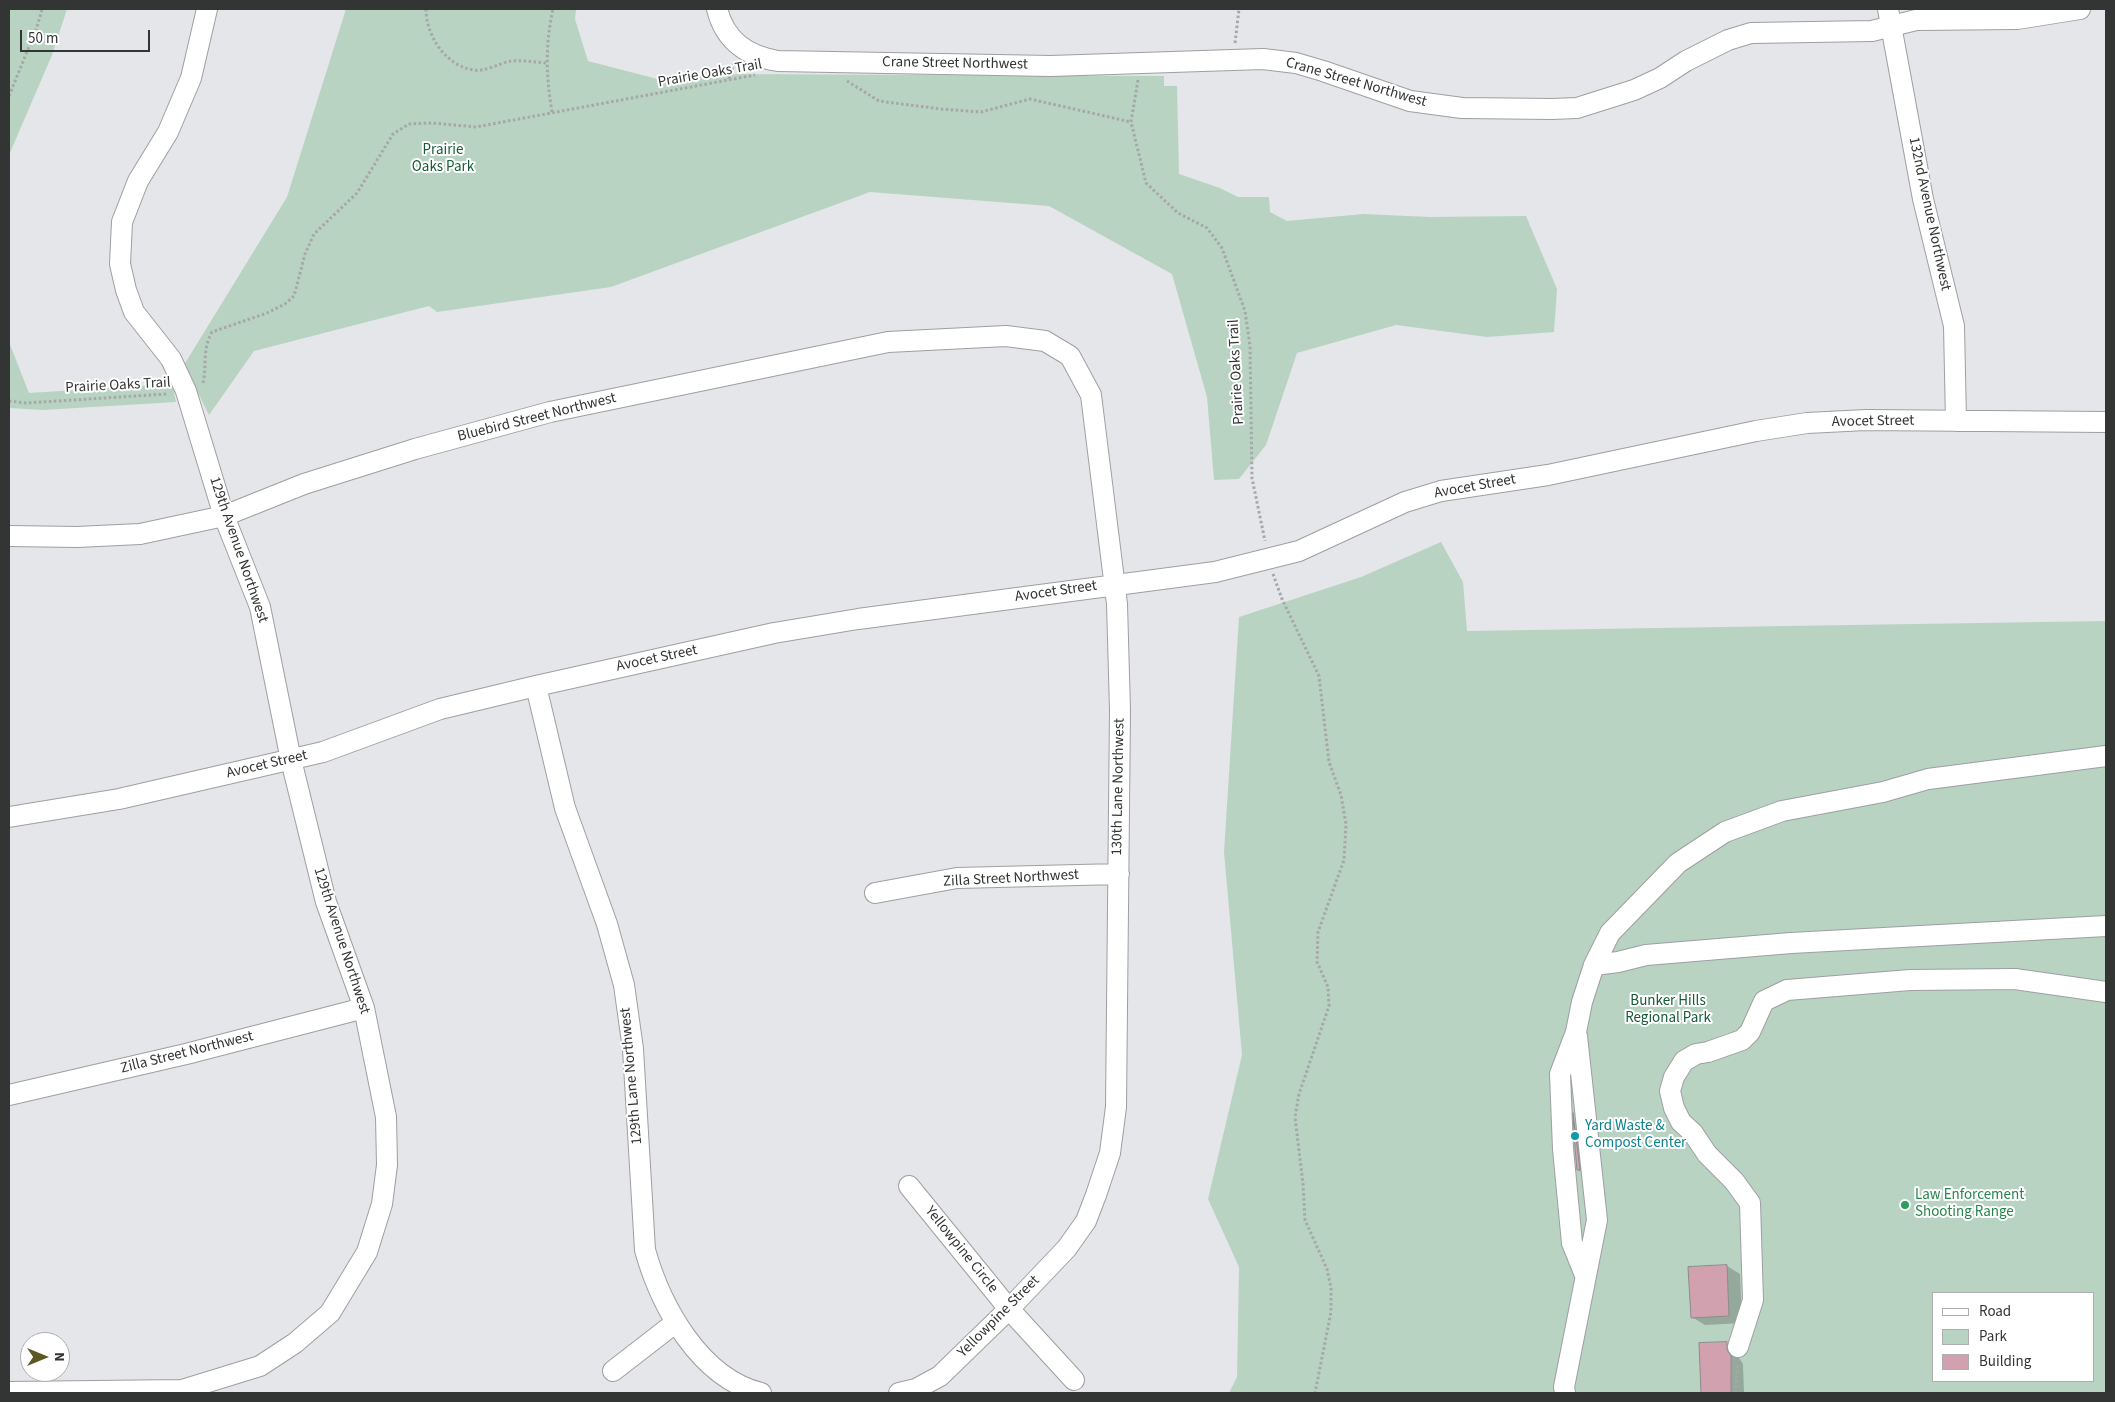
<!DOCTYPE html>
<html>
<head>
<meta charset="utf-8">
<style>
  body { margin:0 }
  #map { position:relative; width:2115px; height:1402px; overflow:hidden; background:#e5e6e9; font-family:"Source Sans 3",sans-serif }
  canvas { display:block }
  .frame { position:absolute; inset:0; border:10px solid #333434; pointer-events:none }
  .legend { position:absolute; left:1932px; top:1292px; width:162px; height:90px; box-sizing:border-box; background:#fff; border:1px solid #adaeae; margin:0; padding:6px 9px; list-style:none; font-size:15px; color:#333434 }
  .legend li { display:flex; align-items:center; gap:10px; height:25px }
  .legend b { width:25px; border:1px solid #adaeae }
  .north { position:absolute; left:20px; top:1332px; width:50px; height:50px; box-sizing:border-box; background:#fff; border:1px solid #adaeae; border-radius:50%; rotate:90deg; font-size:14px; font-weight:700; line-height:20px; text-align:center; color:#333434 }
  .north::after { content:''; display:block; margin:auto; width:18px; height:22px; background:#5c5824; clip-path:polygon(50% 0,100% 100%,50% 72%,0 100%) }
  .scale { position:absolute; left:20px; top:30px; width:130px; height:22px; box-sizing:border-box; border:2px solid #333434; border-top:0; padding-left:6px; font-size:15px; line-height:18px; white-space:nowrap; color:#333434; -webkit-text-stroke:4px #fff; paint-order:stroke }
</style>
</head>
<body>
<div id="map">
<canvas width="2115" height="1402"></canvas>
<div class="frame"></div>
<ul class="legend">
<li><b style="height:6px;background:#fff"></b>Road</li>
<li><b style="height:14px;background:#b9d3c2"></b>Park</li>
<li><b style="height:14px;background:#d1a1b0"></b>Building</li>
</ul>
<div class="north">N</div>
<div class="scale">50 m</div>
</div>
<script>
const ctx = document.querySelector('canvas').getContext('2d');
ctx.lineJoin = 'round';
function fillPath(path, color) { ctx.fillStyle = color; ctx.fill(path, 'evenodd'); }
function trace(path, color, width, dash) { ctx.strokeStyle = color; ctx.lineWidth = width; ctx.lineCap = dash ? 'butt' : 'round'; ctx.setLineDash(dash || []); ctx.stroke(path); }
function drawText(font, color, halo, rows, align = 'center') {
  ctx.font = font + ' "Source Sans 3",sans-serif'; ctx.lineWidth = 4; ctx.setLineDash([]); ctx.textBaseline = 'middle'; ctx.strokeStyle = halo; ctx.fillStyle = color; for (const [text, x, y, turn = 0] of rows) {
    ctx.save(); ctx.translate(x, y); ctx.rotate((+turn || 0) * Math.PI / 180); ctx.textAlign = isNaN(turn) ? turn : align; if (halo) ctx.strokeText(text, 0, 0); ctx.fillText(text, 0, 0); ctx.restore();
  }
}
const green = new Path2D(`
  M9,9H67L52,55L9,155Z
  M346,9H576L575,19L588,61L665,81L719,74L1164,76V86H1177L1179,174L1220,188L1238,197H1269L1270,212L1287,221L1363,214L1430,217L1526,216L1557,289L1554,332L1487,337L1396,325L1297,353L1266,445L1239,479L1214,480L1207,397L1172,274L1049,206L870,192L611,287L437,312L429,306L254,351L209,415L184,365L287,197Z
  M9,342L29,393L172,384L176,402L43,410L9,408Z
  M1441,542L1463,582L1467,631L2106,621V1393H1229L1237,1377L1239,1267L1208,1199L1242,1055L1224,852L1239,617L1361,577ZM1934,1293H2094V1381H1934Z`);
const shadow = new Path2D(`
  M1575,1116L1577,1117L1582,1172L1578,1170Z
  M1727,1266L1740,1274L1742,1323L1705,1325L1692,1317L1690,1268Z
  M1701,1344H1727L1740,1351L1739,1358L1743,1364L1744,1393H1702Z`);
const building = new Path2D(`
  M1573,1113L1580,1170H1577L1575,1148Z
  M1727,1265L1729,1316L1691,1318L1688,1267Z
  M1727,1342V1350L1731,1356V1393H1701L1699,1343Z`);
const path = new Path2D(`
  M426,9C426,35 445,66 474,70C485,72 500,63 511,61C523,60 534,62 546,63
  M1235,43L1239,9
  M729,79L734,63
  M1138,80L1131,122L1146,183L1178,213L1207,228L1222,248L1245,311L1250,346L1252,478L1265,541
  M847,81L879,101L941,109L981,112L1030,99L1131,122
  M9,96L37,27L42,9
  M552,112C546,76 545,45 553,9
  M203,383C207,365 202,349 212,332L267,313L285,304L294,296L305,254L314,234L357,193L393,134L409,124L432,123L476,127L755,75
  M9,401L26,403L167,394
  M1273,574L1282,599L1319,676L1329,762L1341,795L1346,824L1344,860L1318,932L1317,962L1328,987L1329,1006L1299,1094L1295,1117L1303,1184L1305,1220L1327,1269L1331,1288V1312L1315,1393
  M1736,1393L1737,1364`);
const minor = new Path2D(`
  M717,9C725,41 747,56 778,61L1051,66L1263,59L1296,63L1323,71L1410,101L1462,108L1552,109L1577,108L1634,90L1660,78L1686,61L1728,40L1751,33L1872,31L1916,20L2017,19L2080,9
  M1888,9L1923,199L1954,326L1956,421
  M9,536L77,537L140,534L224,516L304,484L415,449L550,412L888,342L1006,336L1045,341L1070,356L1091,395L1117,604L1120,710L1116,1107L1110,1153L1096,1195L1086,1221L1067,1248L1009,1309L940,1376L916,1389L899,1393
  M536,686L565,808L607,924L624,985L633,1049L645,1250C661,1307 700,1378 761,1393
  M9,817L119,799L323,752L440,709L536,686L774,633L858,619L1215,572L1299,551L1405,502L1441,491L1548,475L1756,431L1807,423L1866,420L2106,422
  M875,893L957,878L1119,874
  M1594,965L1618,962L1646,955L1791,943L2106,926
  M9,1095L186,1054L364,1008
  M909,1186L1009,1309L1074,1380
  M1585,1275L1572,1243L1563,1149L1560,1074L1576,1032L1582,1002L1594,965L1610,933L1678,863L1725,832L1782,811L1883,792L1928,779L2106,756
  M1738,1347L1753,1300L1750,1203L1734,1181L1707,1154L1693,1133L1681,1122L1674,1108L1670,1091L1674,1077L1684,1061L1696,1054L1708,1052L1742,1040L1750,1032L1764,1001L1787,990L1910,980L2015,979L2106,992
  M613,1371L675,1323
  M9,1392L182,1390L260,1366L295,1343L330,1313L367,1252L382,1204L387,1165L386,1117L364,1008L326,902L291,760L260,607L224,516L186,391L171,359L134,312L126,290L120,264L122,222L138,181L168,132L191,78L207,9
  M1565,1393L1564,1387L1597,1220L1577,1036`);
const markers = [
  [1575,1136,5,"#0f9aa8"],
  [1905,1205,5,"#2e9e5b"]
];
const streetNames = [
  ["Crane Street Northwest",955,64,1],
  ["Prairie Oaks Trail",710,74,-10],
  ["Crane Street Northwest",1356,83,16],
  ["132nd Avenue Northwest",1929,214,78],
  ["Prairie Oaks Trail",1237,372,-93],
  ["Prairie Oaks Trail",118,386,-3],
  ["Bluebird Street Northwest",537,418,-14],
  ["Avocet Street",1873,422,-1],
  ["Avocet Street",1475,487,-10],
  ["129th Avenue Northwest",238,550,71],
  ["Avocet Street",1056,592,-8],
  ["Avocet Street",657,659,-12],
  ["Avocet Street",267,765,-13],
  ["130th Lane Northwest",1119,787,-89],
  ["Zilla Street Northwest",1011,879,-3],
  ["129th Avenue Northwest",341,941,72],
  ["Zilla Street Northwest",187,1053,-14],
  ["129th Lane Northwest",632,1076,-95],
  ["Yellowpine Circle",961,1250,51],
  ["Yellowpine Street",999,1317,-45]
];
const parkNames = [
  ["Prairie",443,151],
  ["Oaks Park",443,168],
  ["Bunker Hills",1668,1002],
  ["Regional Park",1668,1019]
];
const cultureNames = [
  ["Yard Waste &",1585,1127],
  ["Compost Center",1585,1144]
];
const leisureNames = [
  ["Law Enforcement",1915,1196],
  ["Shooting Range",1915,1213]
];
fillPath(green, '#b9d3c2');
fillPath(shadow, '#0003');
fillPath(building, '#d1a1b0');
trace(building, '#8e8b8c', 1);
trace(minor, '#9e9fa1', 22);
trace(path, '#a6a7a9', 3, [2.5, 2.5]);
trace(minor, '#fff', 20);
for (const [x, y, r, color] of markers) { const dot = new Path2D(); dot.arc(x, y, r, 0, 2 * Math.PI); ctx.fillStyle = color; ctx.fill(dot); trace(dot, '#fff', 2); }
drawText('15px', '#333434', '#fff', streetNames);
drawText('15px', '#155b37', '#fff', parkNames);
drawText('15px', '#0d838f', '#fff', cultureNames, 'left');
drawText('15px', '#27864d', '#fff', leisureNames, 'left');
</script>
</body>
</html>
